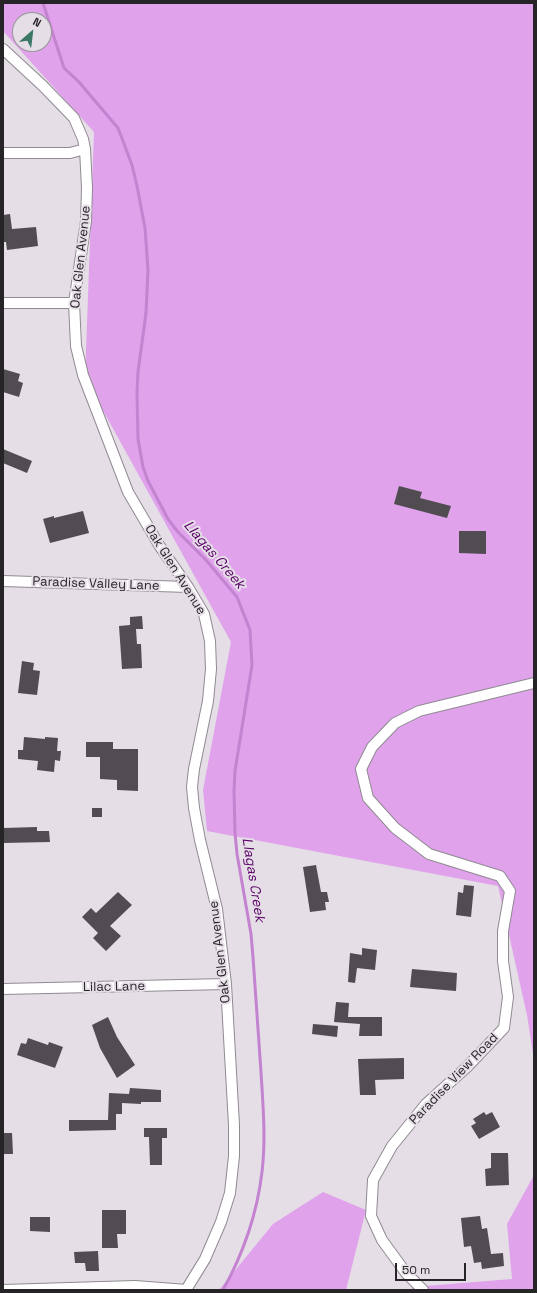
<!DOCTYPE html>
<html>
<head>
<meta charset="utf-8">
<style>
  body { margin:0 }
  #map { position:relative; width:537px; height:1293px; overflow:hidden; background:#e5dee6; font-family:"Space Grotesk",sans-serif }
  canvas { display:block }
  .frame { position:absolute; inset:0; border:4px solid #272427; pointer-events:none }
  .north { position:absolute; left:12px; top:12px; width:40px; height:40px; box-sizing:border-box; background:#e5dee6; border:1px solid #99949a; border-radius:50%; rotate:28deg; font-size:11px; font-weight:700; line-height:16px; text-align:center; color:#272427 }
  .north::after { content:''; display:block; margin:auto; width:14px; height:18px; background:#3a7865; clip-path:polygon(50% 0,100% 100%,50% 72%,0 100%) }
  .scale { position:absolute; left:395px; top:1263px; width:71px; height:18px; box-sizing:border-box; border:2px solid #272427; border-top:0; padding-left:5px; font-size:12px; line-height:14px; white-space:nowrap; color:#272427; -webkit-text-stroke:3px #e5dee6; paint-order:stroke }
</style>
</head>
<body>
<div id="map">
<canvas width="537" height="1293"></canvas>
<div class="frame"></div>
<div class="north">N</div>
<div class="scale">50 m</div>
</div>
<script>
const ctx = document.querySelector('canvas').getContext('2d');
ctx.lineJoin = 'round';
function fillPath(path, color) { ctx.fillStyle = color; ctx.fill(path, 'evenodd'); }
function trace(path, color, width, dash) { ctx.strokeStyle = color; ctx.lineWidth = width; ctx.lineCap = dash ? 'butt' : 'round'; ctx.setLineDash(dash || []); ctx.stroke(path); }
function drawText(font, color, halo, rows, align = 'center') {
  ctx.font = font + ' "Space Grotesk",sans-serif'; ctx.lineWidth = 4; ctx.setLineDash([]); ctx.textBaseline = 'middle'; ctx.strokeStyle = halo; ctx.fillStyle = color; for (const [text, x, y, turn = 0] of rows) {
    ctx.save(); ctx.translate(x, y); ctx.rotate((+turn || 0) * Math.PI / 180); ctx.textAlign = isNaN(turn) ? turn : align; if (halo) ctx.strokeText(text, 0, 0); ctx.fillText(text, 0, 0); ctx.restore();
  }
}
const green = new Path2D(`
  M3,3H534V1060L527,1015L498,886L207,831L203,790L231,642L85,378L94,132L3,31ZM20,20H44V44H20Z
  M534,1175V1290H411L413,1287L512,1279L507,1224Z
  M323,1192L366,1210L346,1290H219L273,1224Z`);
const stream = new Path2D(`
  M43,3L64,68L79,82L118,128L132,165L137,186L145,228L148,270L146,313L138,372L137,393L138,439L143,467L148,481L168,519L177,531L206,560L237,597L250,630L252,665L235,771L234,791L235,833L237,854L251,934L253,957C256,995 258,1034 261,1072C263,1105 266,1139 262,1172C257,1214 243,1254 223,1290`);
const building = new Path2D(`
  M10,214L12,229L36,227L38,246L7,250L6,242H3V215Z
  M3,369L20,374L18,381L23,383L19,397L3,392Z
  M3,449L32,461L27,473L3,463Z
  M399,486L422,492L420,498L451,506L447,518L394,504Z
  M83,511L89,533L50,543L43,519L54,516V518Z
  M459,531H486V554L459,553Z
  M142,616L143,629H136L137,644H141L142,668L122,669L119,626L130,625V617Z
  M22,661L34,663L33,670L40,671L37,695L18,693Z
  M24,737L45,739V737L58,738L57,751H61L60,761L55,760L54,772L37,770L38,761L18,759V750H23Z
  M86,742H113V749H138V791L117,790V780L100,779V757H86Z
  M92,808H102V817H92Z
  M37,827V831H49L50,842L3,843V828Z
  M316,865L321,892H327L329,902H325L326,910L310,912L303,867Z
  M464,885L474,886L471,917L456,915L458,892L463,893Z
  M118,892L132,905L110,926L121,936L106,951L93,938L98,933L82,917L91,908L96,913Z
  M362,948L377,950L375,970L357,968L355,983L348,982L350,953L362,955Z
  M412,969L457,973L456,991L410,987Z
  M336,1002L349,1003L348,1017H382V1036H359L360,1024L334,1022Z
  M108,1017L117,1037L135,1065L117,1078L100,1048L92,1025Z
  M313,1024L338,1026L337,1037L312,1034Z
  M28,1038L48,1045L49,1042L63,1047L55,1068L17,1055L21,1043L26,1044Z
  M404,1058V1079L375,1080L376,1095H360L358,1059Z
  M130,1088L161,1090V1102H141V1104L122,1103V1114H116V1130L69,1131V1120H108L109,1093L129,1094Z
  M484,1112L486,1115L492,1112L500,1127L479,1139L471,1126L476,1123L473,1119Z
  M144,1128H167V1138H162V1165H150L149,1137H144Z
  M3,1133H12L13,1154H3Z
  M491,1153H508L509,1185L486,1186L485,1169L491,1168Z
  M102,1210H126V1234H117L118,1248H102Z
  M480,1216L482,1229L487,1228L491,1254L503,1253L504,1266L482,1269L481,1262L474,1263L471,1246L464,1247L461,1218Z
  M30,1217H50V1232L30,1231Z
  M98,1251L99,1271H86L85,1263H75L74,1252Z`);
const minor = new Path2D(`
  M3,49L43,86L74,118L83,139L85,149L87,188L86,221L74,303L76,346L83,375L128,492L159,545L188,587L204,614L210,641L211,669L208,701L194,769L192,787L194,808L200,840L217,909L221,943L226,984L234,1125V1156L230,1193L221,1222L205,1259L186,1290
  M3,153H70L85,149
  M3,303H74
  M3,581L188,587
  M3,989L226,984
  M3,1290L135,1286L187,1290
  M423,1290L406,1273L382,1240L371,1216L373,1180L392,1146L426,1104L467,1067L504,1028L508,997L503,961V931L510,891L500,876L429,854L395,828L368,798L361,769L372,747L395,723L419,711L534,683`);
const streetNames = [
  ["Oak Glen Avenue",81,257,-84],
  ["Oak Glen Avenue",175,570,58],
  ["Paradise Valley Lane",96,584,2],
  ["Oak Glen Avenue",220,952,-97],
  ["Lilac Lane",114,987,-1],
  ["Paradise View Road",454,1079,-46]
];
const waterNames = [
  ["Llagas Creek",214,555,49],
  ["Llagas Creek",253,880,81]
];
fillPath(green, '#dfa2eb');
trace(stream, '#c483d0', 3);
fillPath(building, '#514b52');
trace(minor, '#908a92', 12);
trace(minor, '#fff', 10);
drawText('13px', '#272427', '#e5dee6', streetNames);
drawText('italic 14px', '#5a0268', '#e5dee6', waterNames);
</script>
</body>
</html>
